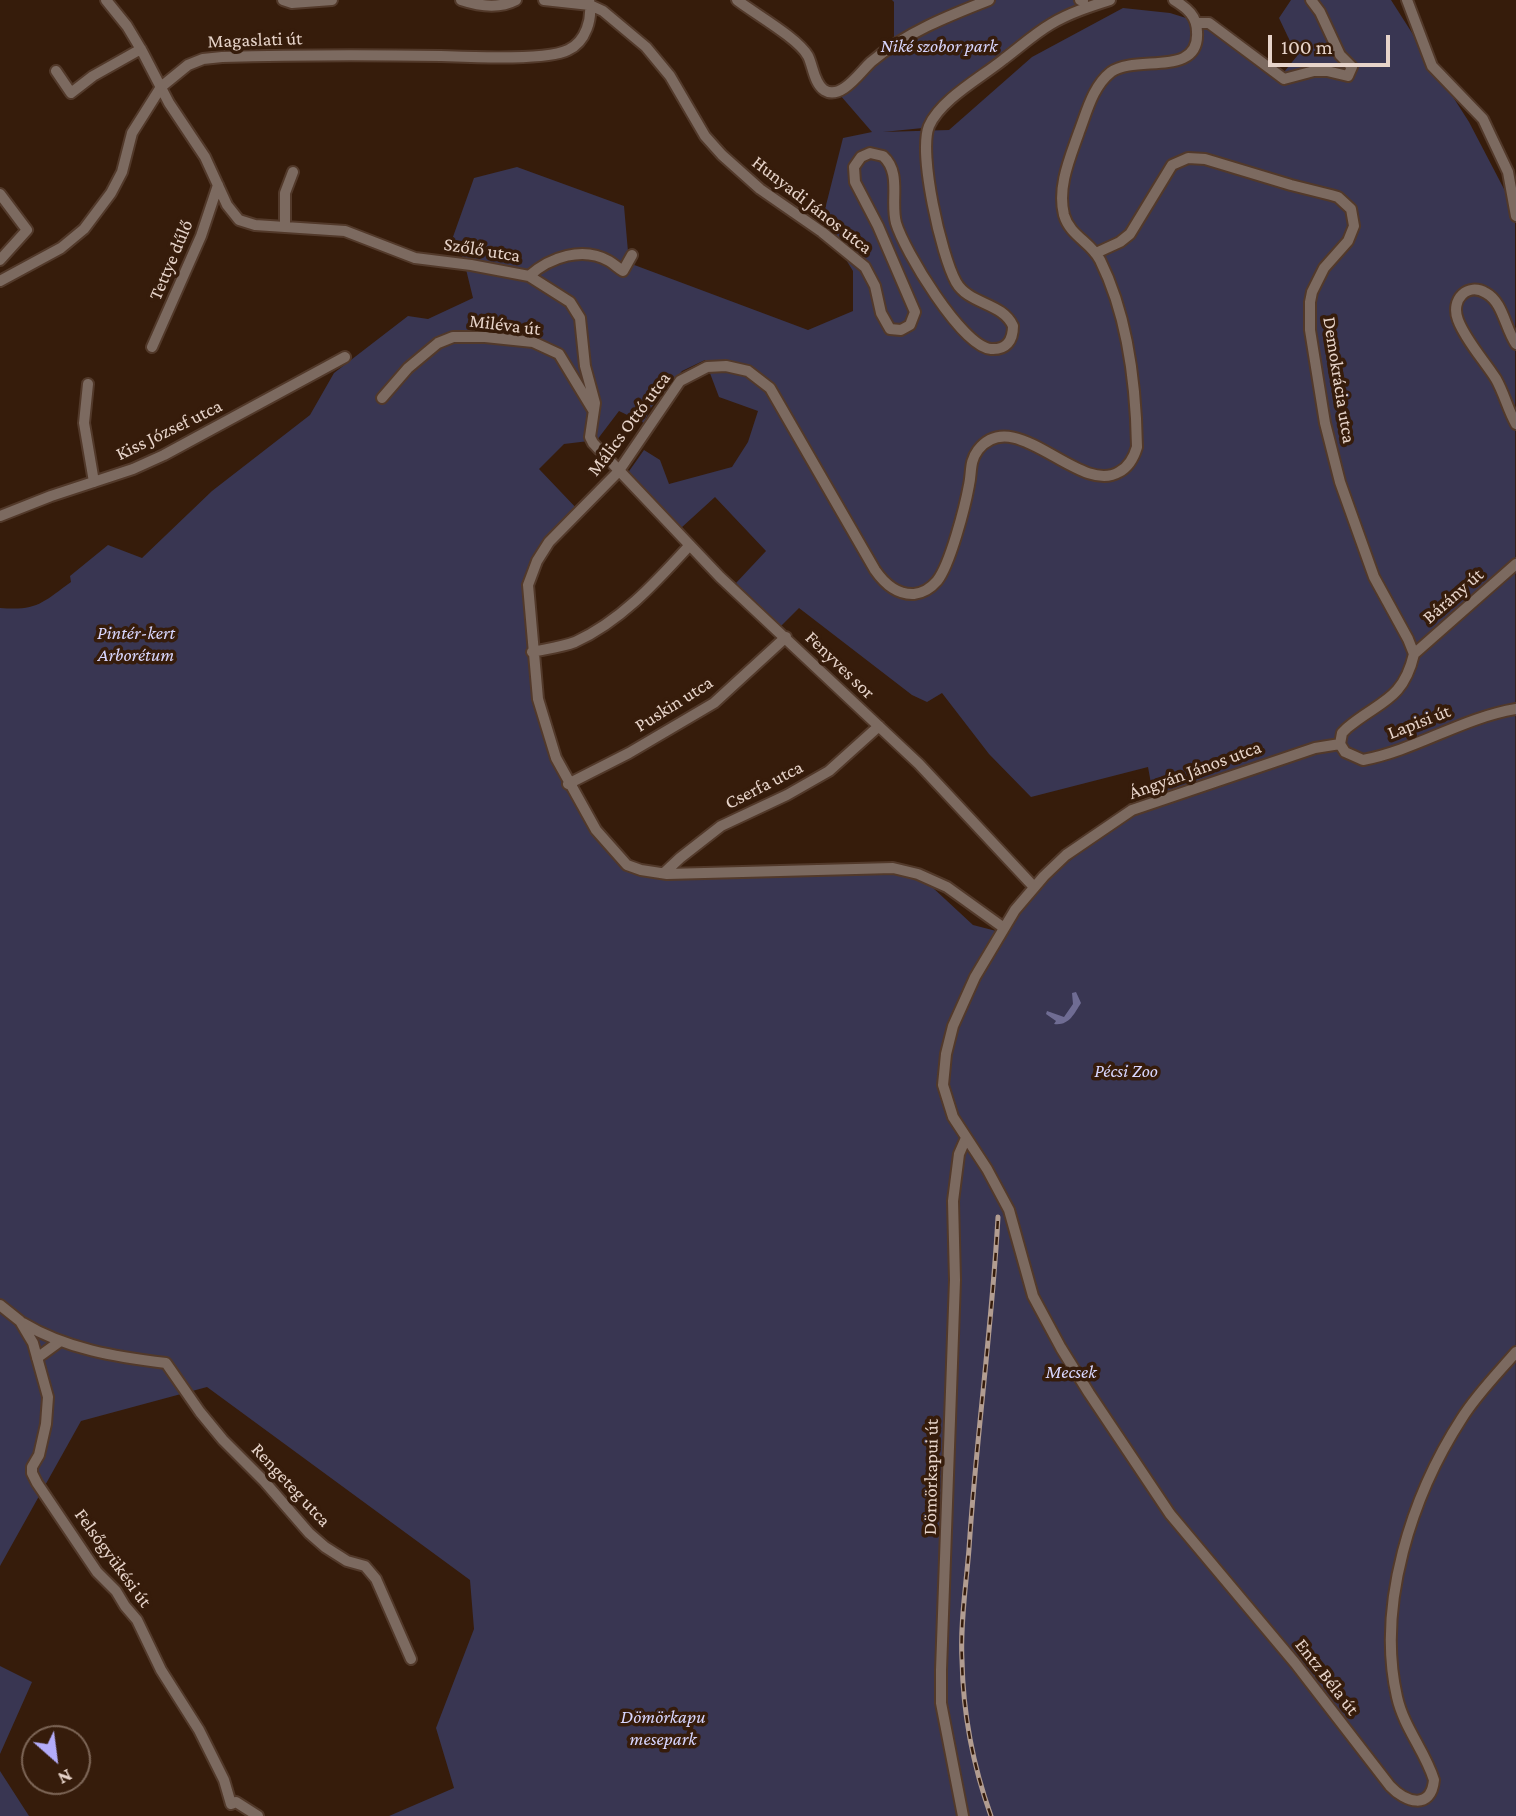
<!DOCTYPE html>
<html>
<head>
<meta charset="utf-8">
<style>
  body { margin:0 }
  #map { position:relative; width:1516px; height:1816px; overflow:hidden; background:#361c0b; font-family:"Crimson Pro",serif }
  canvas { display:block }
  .north { position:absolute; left:21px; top:1725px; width:70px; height:70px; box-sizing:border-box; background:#361c0b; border:2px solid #7d6657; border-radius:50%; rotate:152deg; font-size:19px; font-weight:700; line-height:28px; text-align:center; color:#e7d4ca }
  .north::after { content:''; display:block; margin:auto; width:24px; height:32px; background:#b3acf9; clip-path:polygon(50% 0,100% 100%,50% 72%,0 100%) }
  .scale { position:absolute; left:1268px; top:35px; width:122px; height:32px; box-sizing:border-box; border:4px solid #e7d4ca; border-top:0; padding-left:9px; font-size:21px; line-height:24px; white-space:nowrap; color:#e7d4ca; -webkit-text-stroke:5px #361c0b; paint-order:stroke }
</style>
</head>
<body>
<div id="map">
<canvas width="1516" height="1816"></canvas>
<div class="north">N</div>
<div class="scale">100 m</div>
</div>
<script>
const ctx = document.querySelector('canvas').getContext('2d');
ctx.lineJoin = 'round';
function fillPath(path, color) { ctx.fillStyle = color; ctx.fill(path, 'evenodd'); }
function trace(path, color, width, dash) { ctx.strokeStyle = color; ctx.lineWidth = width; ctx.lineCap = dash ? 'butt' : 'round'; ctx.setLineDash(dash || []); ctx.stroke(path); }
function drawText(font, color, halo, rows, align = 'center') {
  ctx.font = font + ' "Crimson Pro",serif'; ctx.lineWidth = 7; ctx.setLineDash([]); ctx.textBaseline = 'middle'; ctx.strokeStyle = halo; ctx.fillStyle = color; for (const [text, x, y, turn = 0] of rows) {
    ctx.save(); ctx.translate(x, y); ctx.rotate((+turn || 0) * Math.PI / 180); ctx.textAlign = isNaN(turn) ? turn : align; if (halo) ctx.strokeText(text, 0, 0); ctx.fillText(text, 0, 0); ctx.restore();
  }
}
const green = new Path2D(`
  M892,0H1082L1081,6L1039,26L998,55L928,117L923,128L883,132L949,130L1032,57L1123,8L1170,13L1212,26L1280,77L1297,56L1279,18L1291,0H1391L1469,122L1515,210L1516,1816H389L454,1788L436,1728L474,1629L470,1580L207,1387L81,1421L0,1566V608C37,611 42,603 71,582L70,576L108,545L142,558L212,491L310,415L334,373L408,316L428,319L473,298L463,257L449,248L474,178L517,167L624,206L629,263L808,330L853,311V271L822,221L843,138L872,132L840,95L894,43V2ZM705,360L719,397L758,411L748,442L732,467L669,484L660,460L644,450L627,474L681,528L715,497L766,551L736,583L781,626L799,608L912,695L927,702L942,693L989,754L1031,797L1148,767L1154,800L1132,810L1035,889L1004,933L973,925L918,874L865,868L667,874L627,865L578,799L538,699L528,585L549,542L580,512L539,469L564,444L597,440L619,411L644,423L650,409L682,371Z
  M0,1666L32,1682L0,1754Z
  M0,1771L29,1816H0Z`);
const water = new Path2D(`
  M1076,992L1081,1003C1074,1014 1069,1026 1054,1024L1056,1021L1046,1014L1047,1011L1064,1017L1073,1004L1072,993Z`);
const minor = new Path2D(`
  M106,0L127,26L142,51L169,103L205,157L227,205L239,220L255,225L345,231L415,258L471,265L529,276L570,302L580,318L585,366L595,403L590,437L593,443L720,577L919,764L1034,887
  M283,0L292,3L332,0
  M461,0C479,6 499,9 516,0
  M544,0L590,5L603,11L646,47L670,76L705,136L722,155L760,189L822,232L865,267L875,286L881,313L890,329L901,330L910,325L915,312L878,226L855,182L854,167L861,157L870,153L883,156C902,173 890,201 896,223C904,250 962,347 991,349C1006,350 1013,341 1013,326C1002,302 969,305 956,282C941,255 918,153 929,126C941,99 982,77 1004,59C1020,47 1034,34 1051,24C1069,13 1091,6 1110,0
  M737,0C755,14 798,38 808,56C813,66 814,83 824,90C841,101 860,72 871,62C905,33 948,16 989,0
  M1080,0L1083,1
  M1407,0L1432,66L1483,119L1490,134L1508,172L1516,216
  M1196,23H1209L1284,79L1314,71H1327L1348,76L1352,67L1340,55L1320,12L1311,0
  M56,71L71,93L93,76L141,49
  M0,194L27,230L0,260
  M285,227V193L293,172
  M1096,253L1120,242L1130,234L1172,165L1188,158L1205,159L1291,185L1331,195L1338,197L1351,209L1354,226L1348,241L1324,268L1312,292L1310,302V330L1325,423L1340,482L1374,577L1408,639L1414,654
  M529,276C550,257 583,246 609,261C614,264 618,268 623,271L632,255
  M0,281L61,248L84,229L111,193L122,172L132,133L161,87L188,65L203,59L222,57C295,55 368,55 441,56C469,57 546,61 568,50C586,42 593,18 589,0
  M1516,344C1505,328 1503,302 1486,293C1468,282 1450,299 1458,320C1466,341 1484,360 1496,379C1504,393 1508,410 1516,424
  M152,347L201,236L218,185
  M88,384L84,423L94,482
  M382,398L408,368L438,343L453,337H485L533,342L559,354L593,410
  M0,516L51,496L133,469L164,455L345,357
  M532,652C546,649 562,647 575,642C621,621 656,582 689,546
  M1414,654L1516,564
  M1340,744L1315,748L1132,810L1066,855L1044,876L1015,910L975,977L953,1026L946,1054L943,1085L953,1117L987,1169L1009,1210L1033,1296L1061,1348L1089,1393L1170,1514L1295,1663L1390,1786C1405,1802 1431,1811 1434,1780C1425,1751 1404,1728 1397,1697C1376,1605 1412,1495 1462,1418C1477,1394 1498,1373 1516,1352
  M1340,744L1345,752L1363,760C1416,750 1462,718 1516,709
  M1340,744L1342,733L1347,728C1379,701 1403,701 1414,654
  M568,784L629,753L714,703L786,637
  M664,873L680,858L721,826L787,795L829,771L879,726
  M1004,928L947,887L918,874L893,868L667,874L641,870L627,865L596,830L556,758L538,699L528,585L537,561L549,542L618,472L680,381L707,367L726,366L748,371L770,388L875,570C884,583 896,595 914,594C923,593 931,588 937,581C950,565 965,507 969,485C972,472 969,462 978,450C1015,403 1079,496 1119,472C1129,467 1134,457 1137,447C1136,384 1128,316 1100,260C1091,242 1070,236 1064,215C1057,187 1070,158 1079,132C1087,111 1093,86 1111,72C1136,54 1200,78 1197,32C1197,16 1187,8 1174,0
  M0,1305L20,1321L33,1343L48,1397L46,1424L39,1455L32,1467V1473L37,1483L97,1572L116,1591L125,1606L137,1620L161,1670L199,1730L224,1780L231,1804L236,1802L258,1816
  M23,1323C66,1349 116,1357 166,1363L200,1412L223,1440L264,1481L309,1533L325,1547L347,1561L365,1566L376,1579L411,1659
  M37,1358L59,1342
  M963,1816L941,1703V1670L955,1280L953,1201L959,1154L966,1138`);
const rail = new Path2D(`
  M991,1816C973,1766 963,1713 962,1660C960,1624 966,1586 969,1549C976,1438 992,1328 998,1217`);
const streetNames = [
  ["Magaslati út",255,40,-2],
  ["Hunyadi János utca",812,205,38],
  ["Szőlő utca",482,250,9],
  ["Tettye dűlő",171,260,-67],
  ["Miléva út",505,325,7],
  ["Demokrácia utca",1339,380,81],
  ["Málics Ottó utca",629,424,-53],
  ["Kiss József utca",169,430,-26],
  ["Bárány út",1453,596,-41],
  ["Fenyves sor",840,665,44],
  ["Puskin utca",674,704,-32],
  ["Lapisi út",1419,722,-21],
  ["Ángyán János utca",1195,770,-20],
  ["Cserfa utca",764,785,-27],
  ["Dömörkapui út",931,1477,-89],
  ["Rengeteg utca",291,1485,47],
  ["Felsőgyükési út",113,1558,54],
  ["Entz Béla út",1327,1677,52]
];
const parkNames = [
  ["Niké szobor park",939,46],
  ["Pintér-kert",136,633],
  ["Arborétum",136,655],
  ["Pécsi Zoo",1126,1071],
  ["Mecsek",1071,1372],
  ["Dömörkapu",663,1717],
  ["mesepark",663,1739]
];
fillPath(green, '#393652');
fillPath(water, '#6f6c93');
trace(minor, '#52392a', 14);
trace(minor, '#7c6a60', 10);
trace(rail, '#b29d91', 5);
trace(rail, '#361c0b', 2.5, [8]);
drawText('19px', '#e7d4ca', '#361c0b', streetNames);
drawText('italic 19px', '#d8d6fe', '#361c0b', parkNames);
</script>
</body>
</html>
